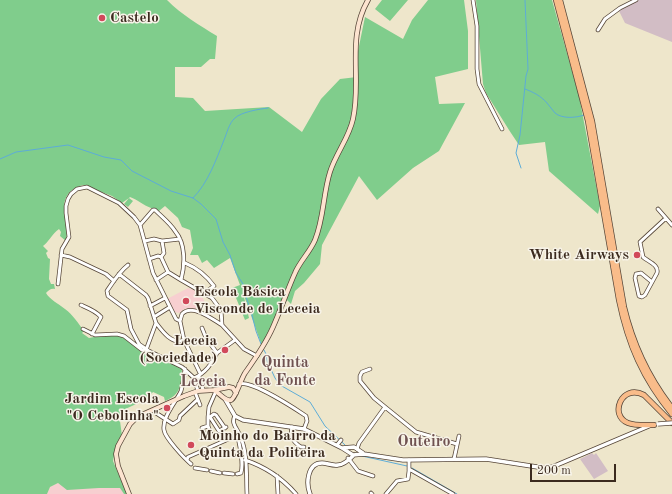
<!DOCTYPE html>
<html>
<head>
<meta charset="utf-8">
<style>
  body { margin:0 }
  #map { position:relative; width:672px; height:494px; overflow:hidden; background:#eee6cb; font-family:"Old Standard TT",serif }
  canvas { display:block }
  .scale { position:absolute; left:530px; top:464px; width:86px; height:18px; box-sizing:border-box; border:2px solid #3b2a1e; border-top:0; padding-left:5px; font-size:12px; line-height:14px; white-space:nowrap; color:#3b2a1e; -webkit-text-stroke:3px #f7f3e8; paint-order:stroke }
</style>
</head>
<body>
<div id="map">
<canvas width="672" height="494"></canvas>
<div class="scale">200 m</div>
</div>
<script>
const ctx = document.querySelector('canvas').getContext('2d');
ctx.lineJoin = 'round';
function fillPath(path, color) { ctx.fillStyle = color; ctx.fill(path, 'evenodd'); }
function trace(path, color, width, dash) { ctx.strokeStyle = color; ctx.lineWidth = width; ctx.lineCap = dash ? 'butt' : 'round'; ctx.setLineDash(dash || []); ctx.stroke(path); }
function drawText(font, color, halo, rows, align = 'center') {
  ctx.font = font + ' "Old Standard TT",serif'; ctx.lineWidth = 3; ctx.setLineDash([]); ctx.textBaseline = 'middle'; ctx.strokeStyle = halo; ctx.fillStyle = color; for (const [text, x, y, turn = 0] of rows) {
    ctx.save(); ctx.translate(x, y); ctx.rotate((+turn || 0) * Math.PI / 180); ctx.textAlign = isNaN(turn) ? turn : align; if (halo) ctx.strokeText(text, 0, 0); ctx.fillText(text, 0, 0); ctx.restore();
  }
}
const built = new Path2D(`
  M188,288L199,292L206,304L196,309L188,308L184,309L179,313L175,312L167,299Z
  M58,483L99,488H121L124,494H47L50,487Z`);
const industrial = new Path2D(`
  M638,0H672V42L625,23L619,11Z
  M592,453L594,455L596,453L608,471L594,479L580,459Z`);
const green = new Path2D(`
  M0,0H167C182,15 199,25 217,36L215,59H210L201,67H175V97L193,98L205,111L269,107L302,132L321,99L340,79L357,77L358,51L365,17L403,39L412,20L428,0H464L468,31V69L435,77L439,104L465,103L439,151L413,168L377,200L359,176L322,245L320,264L304,283L295,291L291,304L287,300L262,346L243,293L249,318L245,320L232,288L240,285L230,258L214,268L207,260L202,263L198,255H190L193,248L190,230L182,227L178,218L165,206L159,211C156,209 154,210 151,208C143,205 138,200 130,197L129,198L133,201L128,207L124,204L129,198L122,203L112,196L83,185C50,195 72,222 66,241L60,236L61,232L59,229C52,234 48,243 43,246L48,251L46,253L48,258L50,259L49,279L51,284H54L55,289C51,288 49,290 46,293C50,300 58,303 65,309C73,315 78,323 84,331L82,333L89,338L109,334L122,336L145,354H151L182,368C181,384 182,394 165,401L164,397L153,392L147,399L121,411L120,421L122,436L115,451L113,461L127,494H124L120,488H99L67,490L58,483L50,487L47,494H0Z
  M382,0H408L390,21L375,9Z
  M476,0H552L579,96L600,206L598,214L549,171L545,142L519,145L509,130L486,93L483,84Z`);
const stream = new Path2D(`
  M525,89C533,92 541,96 547,103C550,106 552,110 555,113C562,119 576,118 584,115
  M0,159L16,152L68,145L104,157L121,160L132,171L171,191L193,198L201,204L216,219L223,242L230,255L236,273L243,284L246,297L251,311L256,331L261,344
  M521,168L516,153L520,135L526,76L528,69L525,0
  M193,198C208,183 216,160 224,140C227,133 229,123 235,118C241,112 260,109 268,108
  M264,350L266,354L267,361L275,378L280,385L310,402L325,426L345,445
  M362,456L407,466
  M412,468L457,494`);
const minor = new Path2D(`
  M473,0L477,26V69L479,84L502,129
  M598,30L605,19L620,8L636,0
  M658,209L672,225
  M140,225L153,210H155C162,217 170,223 175,231C186,244 185,265 181,280L168,272L161,257
  M145,241L154,239L162,241L180,239
  M61,255L70,257L106,274L114,281
  M161,257L164,253L162,241
  M149,259L158,256L161,257
  M185,263C197,268 206,275 214,286L204,293
  M128,265C119,272 113,282 107,291L108,296L127,310L131,329L139,344L149,351L182,367L194,378
  M119,274L146,295L148,298L156,323L146,350
  M156,280L168,272
  M181,280L212,298L221,310L222,325L244,349L257,356
  M652,282L641,273L636,274L635,278L639,296L642,297L645,295L657,273C659,265 649,262 643,257L640,242L666,218
  M58,284L62,249L69,237L66,213V206L68,199L71,194L77,189L87,187L119,203L134,217L140,225L153,273L176,319L180,321L184,340L200,373
  M81,305C88,308 96,311 101,317L92,334
  M150,306L165,298
  M154,317L170,307
  M180,321L182,314C192,303 212,319 222,325
  M156,323C162,331 172,345 184,340
  M202,328L206,338L217,353
  M83,329L95,335L117,334L124,336L142,350L149,351
  M217,353L235,340
  M185,369C184,376 183,384 181,391C176,402 162,417 164,430C165,438 185,459 191,464
  M370,369L362,372L360,376V381L374,398L385,407L416,432L457,444
  M199,376L203,390
  M239,384C251,380 294,408 306,416L307,421L304,429
  M198,391L194,378C204,374 213,363 217,353
  M195,392L200,405
  M156,413L173,424L179,420L180,416L197,400
  M235,416C230,424 239,430 241,438C248,455 246,476 247,494
  M208,417L209,407L216,391
  M208,426L202,428L205,437L211,434L208,426V417H210
  M292,427C290,437 293,442 301,447H304
  M225,428L216,415L214,414L210,417L219,431L226,427
  M337,445L341,440
  M357,449L359,443L385,407
  M348,458L358,471L373,476
  M454,459L459,436
  M187,460L188,457L231,438
  M245,460C266,467 282,478 296,494
  M195,468L207,470
  M409,469L453,494
  M211,471L220,473
  M224,473L233,474
  M237,474L241,473C244,462 240,449 238,437
  M277,476L278,494
  M371,493L372,494
  M386,494L397,481L408,479L409,471V460`);
const tertiary = new Path2D(`
  M225,399L235,416L243,420L304,429L342,448L353,455L364,454L403,460L486,459L544,468L552,467L649,426
  M342,448L354,447L363,453
  M310,494C306,484 307,463 322,463C327,463 332,466 338,465C343,465 350,459 354,455`);
const secondary = new Path2D(`
  M214,390C219,393 226,402 231,400C235,399 241,379 245,373C255,359 266,343 273,327C281,309 287,291 295,273C300,261 310,252 315,240C324,218 323,194 330,172C336,153 349,138 353,119C362,79 346,38 368,0
  M129,494L118,466L116,454L118,446L130,424L137,417L184,396L198,391L214,390L229,387L233,388L236,393`);
const primary = new Path2D(`
  M556,0L588,121L619,300C628,344 643,379 672,414
  M560,0L592,121L624,307C633,345 648,377 672,408
  M654,425C646,425 636,426 628,423C609,416 621,383 644,395L672,423`);
const tertiaryBridge = new Path2D(`
  M658,424L672,423`);
const markers = [
  [102,18,4,"#d1495b"],
  [637,255,4,"#d1495b"],
  [186,301,4,"#d1495b"],
  [225,350,4,"#d1495b"],
  [167,408,4,"#d1495b"],
  [191,445,4,"#d1495b"]
];
const poiNames = [
  ["Castelo",110,18],
  ["White Airways",629,255,"right"],
  ["Escola Básica",194,292],
  ["Visconde de Leceia",194,309],
  ["Leceia",217,341,"right"],
  ["(Sociedade)",217,358,"right"],
  ["Jardim Escola",159,399,"right"],
  ["\"O Cebolinha\"",159,416,"right"],
  ["Moinho do Bairro da",199,436],
  ["Quinta da Politeira",199,453]
];
const neighbourhoodNames = [
  ["Quinta",285,363],
  ["da Fonte",285,381],
  ["Leceia",203,382],
  ["Outeiro",424,442]
];
fillPath(built, '#f7cfd0');
fillPath(industrial, '#d2bdc5');
fillPath(green, '#80cd8c');
trace(stream, '#5dacd7', 1);
trace(minor, '#564638', 4.5);
trace(tertiary, '#564638', 5);
trace(secondary, '#564638', 5.5);
trace(primary, '#564638', 6);
trace(minor, '#fff', 3);
trace(tertiary, '#fff', 3.5);
trace(secondary, '#fde4d0', 4);
trace(primary, '#f9bc8a', 4.5);
trace(tertiaryBridge, '#564638', 5, []);
trace(tertiaryBridge, '#fff', 3.5);
for (const [x, y, r, color] of markers) { const dot = new Path2D(); dot.arc(x, y, r, 0, 2 * Math.PI); ctx.fillStyle = color; ctx.fill(dot); trace(dot, '#f7f3e8', 1.5); }
drawText('bold 15px', '#3b2a1e', '#f7f3e8', poiNames, 'left');
drawText('bold 16px', '#705251', '#f7f3e8', neighbourhoodNames);
</script>
</body>
</html>
